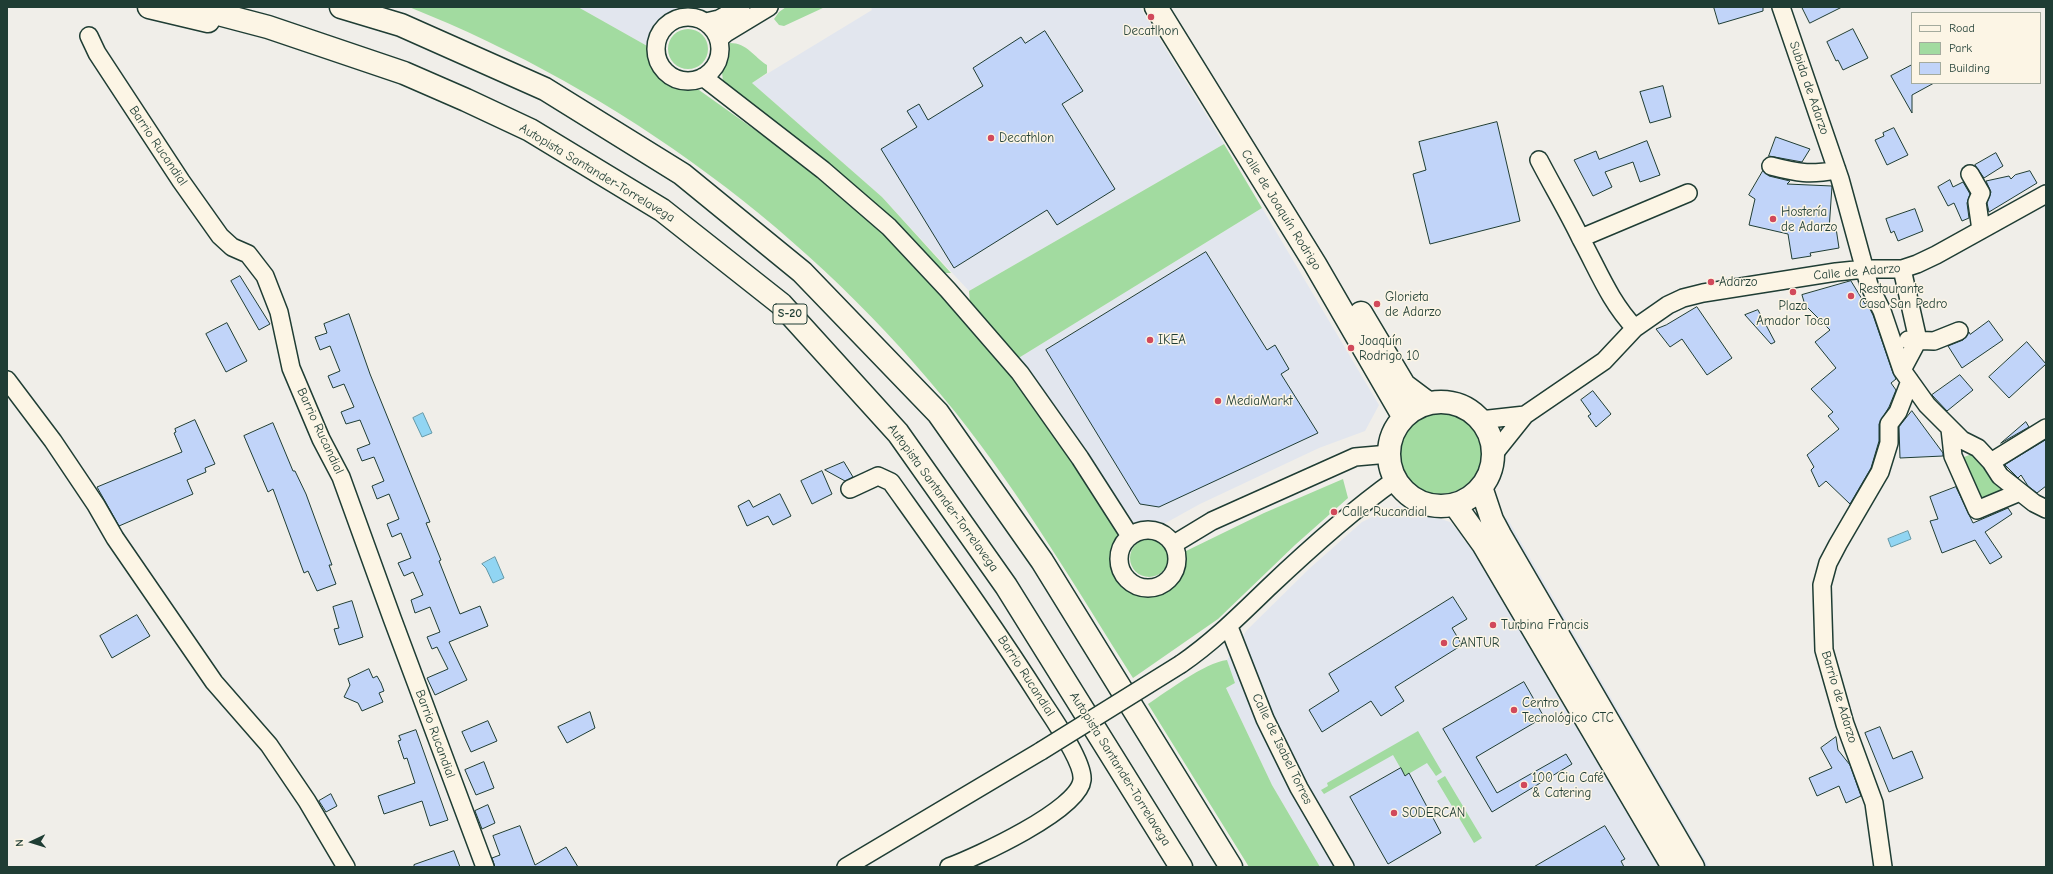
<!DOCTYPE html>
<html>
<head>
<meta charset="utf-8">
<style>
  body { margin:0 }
  #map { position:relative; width:2053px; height:874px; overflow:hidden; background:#f0eee9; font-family:"Comic Neue",sans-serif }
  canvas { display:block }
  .frame { position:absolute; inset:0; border:8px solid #1f3d34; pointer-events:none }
  .legend { position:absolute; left:1911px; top:12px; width:130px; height:72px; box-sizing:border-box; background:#fcf5e5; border:1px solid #a4ab9e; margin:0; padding:5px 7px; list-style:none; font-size:12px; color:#1f3d34 }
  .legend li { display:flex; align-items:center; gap:8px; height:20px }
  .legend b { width:20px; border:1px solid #a4ab9e }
  .north { position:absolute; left:12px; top:822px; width:40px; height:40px; -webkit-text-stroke:3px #fcf5e5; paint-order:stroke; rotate:266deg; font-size:11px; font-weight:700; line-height:16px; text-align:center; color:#1f3d34 }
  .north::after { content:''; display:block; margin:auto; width:14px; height:18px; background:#1f3d34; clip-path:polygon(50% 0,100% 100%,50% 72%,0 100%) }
</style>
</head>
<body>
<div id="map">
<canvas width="2053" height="874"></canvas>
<div class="frame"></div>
<ul class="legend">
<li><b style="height:5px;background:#fcf5e5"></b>Road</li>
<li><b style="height:11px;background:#a2dba0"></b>Park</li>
<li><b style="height:11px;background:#c1d4f9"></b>Building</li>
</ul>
<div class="north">N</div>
</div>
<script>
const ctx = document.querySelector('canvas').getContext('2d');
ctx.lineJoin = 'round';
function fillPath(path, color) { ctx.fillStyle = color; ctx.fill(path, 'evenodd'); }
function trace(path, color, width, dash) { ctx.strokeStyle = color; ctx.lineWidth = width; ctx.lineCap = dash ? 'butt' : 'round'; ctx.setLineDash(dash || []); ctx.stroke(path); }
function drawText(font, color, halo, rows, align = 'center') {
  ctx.font = font + ' "Comic Neue",sans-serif'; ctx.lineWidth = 3; ctx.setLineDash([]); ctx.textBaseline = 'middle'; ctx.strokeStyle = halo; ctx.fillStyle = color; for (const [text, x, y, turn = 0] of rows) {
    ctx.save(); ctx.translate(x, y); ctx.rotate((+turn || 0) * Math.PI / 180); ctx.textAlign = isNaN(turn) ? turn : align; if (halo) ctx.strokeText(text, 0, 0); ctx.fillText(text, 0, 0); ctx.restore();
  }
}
const built = new Path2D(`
  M578,7H679L662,16L649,40V47Z
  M871,7H1140L1224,144L969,291L882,197L752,83L872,10Z
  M1262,208L1379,405L1365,431L1319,448L1200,504L1162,525H1137L1134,523L1073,434L1017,359Z
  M1399,506L1416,514L1435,517L1450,522L1461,534L1465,542L1507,518L1709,867H1320L1272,785L1226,688L1235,683L1227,660L1247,630L1310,568L1362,522L1385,511Z`);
const green = new Path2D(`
  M409,7H578L649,47L659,76L677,89L699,90L807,167L855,206L904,252L1002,363L1033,404L1123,533C1121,544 1114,551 1115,562C1119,594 1160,606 1178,578C1184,570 1180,560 1184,552L1264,513L1343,479L1348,498L1295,545L1218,619L1133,678C1076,588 1022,496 956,413C813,233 622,92 409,7Z
  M786,7H825L784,26L779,25L774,19L779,12Z
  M668 49a20 20 0 1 1 40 0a20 20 0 1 1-40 0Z
  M730,43C747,43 754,57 767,65V73L752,83L882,197L951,273H943L844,176L722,85L723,82L722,72L729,58Z
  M1224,144L1262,208L1017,359L970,303L969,291Z
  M1398 452a42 42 0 1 1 84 0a42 42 0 1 1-84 0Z
  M1972,454L1976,456L2009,493L1982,504L1961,460L1964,457Z
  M1130 558a19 19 0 1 1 38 0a19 19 0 1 1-38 0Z
  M1227,660L1235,683L1226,688L1272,785L1320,867H1249L1148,704C1168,691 1204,663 1227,660Z
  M1418,731L1442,772L1436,776L1427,763L1405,776L1393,755L1324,794L1321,790L1328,786L1327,783Z
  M1445,776L1482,838L1474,843L1437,781Z`);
const water = new Path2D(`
  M423,413L432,433L422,437L413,418Z
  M1908,531L1911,539L1891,547L1888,539Z
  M495,557L504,578L493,583L486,568L482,564Z`);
const building = new Path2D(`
  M1714,7H1763V11L1719,24Z
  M1802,7H1842L1810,23Z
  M1853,29L1868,58L1843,70L1838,60L1836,61L1827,42Z
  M1045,31L1083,91L1062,104L1115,189L1057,225L1047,210L954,268L881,149L917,127L907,111L919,104L928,120L983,86L973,68L1021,37L1025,43Z
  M1912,65V83H1934L1912,95V113L1891,76Z
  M1663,86L1671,117L1650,123L1640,92Z
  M1497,122L1520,221L1430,244L1413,174L1426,170L1419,142Z
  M1894,128L1908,155L1887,165L1875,140L1884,136L1883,133Z
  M1776,137L1810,149L1802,162L1769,156Z
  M1647,141L1660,175L1640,182L1633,162L1605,172L1612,187L1593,196L1574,160L1596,151L1599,159Z
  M1996,153L2003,166L1984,178L1975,165Z
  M1763,171L1769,176L1790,181L1787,184L1832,186L1829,230L1836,228L1839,248L1810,253L1811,256L1792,259L1788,234L1749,225L1755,199L1749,195Z
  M2030,171L2037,183L1989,212L1987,203L1991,192L1986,181L2009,176L2011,179L2015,175Z
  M1950,180L1953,187L1963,182L1970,194L1967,203L1969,218L1962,221L1954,203L1948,206L1938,187Z
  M1915,209L1923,231L1898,241L1894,231L1891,233L1886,219Z
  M1206,252L1267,350L1275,345L1289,369L1281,374L1318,433L1159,507L1140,504L1046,350Z
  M240,276L270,324L259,330L231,281Z
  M1851,281L1865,304L1867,303L1873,315L1893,373L1896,379L1891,383L1896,390L1889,407L1879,424V441L1871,468L1850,504L1826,481L1819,487L1811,470L1814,467L1807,455L1839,429L1828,416L1833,412L1811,389L1836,368L1815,342L1830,330L1805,305L1802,295Z
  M1697,307L1732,358L1707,375L1682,339L1670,347L1656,329L1666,325Z
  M1758,310L1775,342L1771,344L1745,315Z
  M349,314L370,374L430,522L426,523L441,560L439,561L460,614L480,606L488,626L449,642L467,680L435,695L427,678L448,669L437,647L432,649L427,637L440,632L430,607L415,613L411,600L423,595L413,572L404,576L398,563L411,558L401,533L392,537L387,524L399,519L389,494L377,499L372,486L384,481L374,457L362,461L357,449L370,444L360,420L346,424L341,412L354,407L344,384L333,388L328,376L340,371L330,346L320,350L315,337L327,333L324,324Z
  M1989,321L2003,340L1962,368L1948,346L1963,340L1969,332L1970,334Z
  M227,323L247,361L226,372L206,334Z
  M2027,342L2046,364L2009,398L1989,377Z
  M1960,375L1973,390L1947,411L1932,395Z
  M1593,391L1611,414L1596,427L1588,416L1591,414L1581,400Z
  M1912,411L1943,453V456L1900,458L1899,427Z
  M195,420L215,464L205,468L206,472L187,480L193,494L119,526L97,487L182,452L174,433L176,432L175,429Z
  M2026,422L2029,427L2001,443Z
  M273,423L293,471H295L306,494L332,565H329L336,584L317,591L308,571L304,573L273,489L268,492L244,436Z
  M2046,440V486L2037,493L2028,486L2021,475L2018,478L2005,465Z
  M844,462L853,477L845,481L825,470Z
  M822,471L832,494L812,504L801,481Z
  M1956,487L1973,523L2008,508L2012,514L1985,532L2002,557L1990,564L1975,540L1942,553L1930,521L1938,519L1930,497Z
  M780,494L791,516L773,525L768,516L747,526L738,506L749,500L753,507Z
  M1453,597L1467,619L1452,628L1462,645L1395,687L1404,701L1381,716L1371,701L1322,732L1309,710L1339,691L1329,674Z
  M352,601L363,637L339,645L334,629L339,628L333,607Z
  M137,615L150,636L112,658L100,636Z
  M369,669L373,678L377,676L381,683L384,691L379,693L383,702L362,711L358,703L344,697L350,685L348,679Z
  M1524,682L1544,717L1476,757L1497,793L1566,754L1572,764L1492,812L1443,729Z
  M590,712L595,728L567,743L558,727Z
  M488,721L497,741L471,752L462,732Z
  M1880,727L1893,759L1912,751L1923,778L1889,792L1865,733Z
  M416,730L448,820L430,826L422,801L384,814L378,796L415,783L407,758L404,759L398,741L401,740L399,736Z
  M1836,737L1838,750L1850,765L1861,796L1846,803L1839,786L1817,796L1809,778L1832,768L1821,748Z
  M484,762L494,788L476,795L465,770Z
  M1401,768L1405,776L1409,773L1441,833L1388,864L1350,797Z
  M331,794L337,806L326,812L319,801Z
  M488,805L495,823L482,829L475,811Z
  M520,826L535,865L566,847L578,867H495L492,858L500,855L493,836Z
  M1605,826L1625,859L1621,861L1624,867H1534Z
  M454,851L460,867H414V865Z`);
const minor = new Path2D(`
  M1781,7L1840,179L1869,285L1882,311L1902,370L1927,405L1962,440L1978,448L1991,462L2000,476L2034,503L2046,509
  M656 49a32 32 0 1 1 64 0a32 32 0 1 1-64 0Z
  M706,22L719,19L741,7
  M89,36L97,53L181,181L220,236L232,247L248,254L265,276L279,312L291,368L321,439L341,477L392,618L485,867
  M719,39L726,33L769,7
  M703,77L823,170L889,227L948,290L1020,373L1080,458L1130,536
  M1539,160C1553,187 1568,212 1581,239C1598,270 1610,302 1635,328
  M1771,166C1798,173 1809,175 1837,170
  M1970,174L1981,193L1977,202L1981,230
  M1581,238L1688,193
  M1902,269L1918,340L1902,370
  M1908,340L1934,341L1959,331
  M7,380L53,441L96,505L115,538L214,682L269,745L307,801L346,867
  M1480,420L1525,415
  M1950,429L1953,456L1977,510L2020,492
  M1493,455L1525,415L1604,361L1635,328L1668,305L1683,298L1703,293L1836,272L1865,269H1902L1917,264L1936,255L2046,194
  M1991,462L2046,428
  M850,489L878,476L891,482C943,555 995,627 1043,703C1053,718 1084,763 1082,780C1079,810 976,857 949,867
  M1119 559a29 29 0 1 1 58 0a29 29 0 1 1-58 0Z
  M1174,544L1212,521L1355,457L1389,454
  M1229,627L1265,719L1299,788L1345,867
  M1181,664C1213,642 1240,615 1268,588C1308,550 1350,512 1395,480
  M846,867L1041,751
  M1883,867L1874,803L1845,724L1824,650L1822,585L1828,563L1838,544L1880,472L1889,443V424L1898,412L1910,381`);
const secondary = new Path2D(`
  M1156,7L1315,264L1403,416
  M1361,313L1404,385L1428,403
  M1389 454a52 52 0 1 1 104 0a52 52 0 1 1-104 0Z
  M1481,487L1492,520L1500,535L1693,867
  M1455,505L1483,544L1673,867`);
const motorway = new Path2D(`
  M149,7L208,21
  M192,7L268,27L404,73L466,100L530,130L662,210L781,304L898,433L1006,586L1181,867
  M341,7L401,25L545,89L682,174L802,272L938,413L1042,561L1231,867`);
const minorBridge = new Path2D(`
  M1041,751L1181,664`);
const markers = [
  [1151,17,4,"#d1495b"],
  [991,138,4,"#d1495b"],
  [1773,219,4,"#d1495b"],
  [1711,282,4,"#d1495b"],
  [1793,292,4,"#d1495b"],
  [1851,296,4,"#d1495b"],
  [1377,304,4,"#d1495b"],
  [1150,340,4,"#d1495b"],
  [1351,348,4,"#d1495b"],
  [1218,401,4,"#d1495b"],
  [1334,512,4,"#d1495b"],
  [1493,625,4,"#d1495b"],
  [1444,643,4,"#d1495b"],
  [1514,710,4,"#d1495b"],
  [1524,785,4,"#d1495b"],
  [1394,813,4,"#d1495b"]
];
const shields = [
  [790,314,34]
];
const shieldNames = [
  ["S-20",790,314]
];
const poiNames = [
  ["Decatlhon",1151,31,"center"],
  ["Decathlon",999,138],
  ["Hostería",1781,212],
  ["de Adarzo",1781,227],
  ["Adarzo",1719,282],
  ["Restaurante",1859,289],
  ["Casa San Pedro",1859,304],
  ["Glorieta",1385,297],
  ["de Adarzo",1385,312],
  ["Plaza",1793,306,"center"],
  ["Amador Toca",1793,321,"center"],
  ["IKEA",1158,340],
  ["Joaquín",1359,341],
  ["Rodrigo 10",1359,356],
  ["MediaMarkt",1226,401],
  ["Calle Rucandial",1342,512],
  ["Turbina Francis",1501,625],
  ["CANTUR",1452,643],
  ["Centro",1522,703],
  ["Tecnológico CTC",1522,718],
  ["100 Cia Café",1532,778],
  ["& Catering",1532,793],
  ["SODERCAN",1402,813]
];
const streetNames = [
  ["Subida de Adarzo",1809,88,71],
  ["Barrio Rucandial",158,146,56],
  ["Autopista Santander-Torrelavega",597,173,31],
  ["Calle de Joaquín Rodrigo",1281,210,58],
  ["Calle de Adarzo",1857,272,-5],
  ["Barrio Rucandial",320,431,65],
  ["Autopista Santander-Torrelavega",943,498,54],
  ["Barrio Rucandial",1026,676,57],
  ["Barrio de Adarzo",1839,697,73],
  ["Barrio Rucandial",435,734,70],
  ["Calle de Isabel Torres",1282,749,64],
  ["Autopista Santander-Torrelavega",1120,769,58]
];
fillPath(built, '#e2e6ee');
fillPath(green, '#a2dba0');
fillPath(water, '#91d5f3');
trace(water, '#6398a7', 1);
fillPath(building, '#c1d4f9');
trace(building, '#1f3d34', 1);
trace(minor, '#1f3d34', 20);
trace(secondary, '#1f3d34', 25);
trace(motorway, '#1f3d34', 25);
trace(minor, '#fcf5e5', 17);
trace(secondary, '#fcf5e5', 22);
trace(motorway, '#fcf5e5', 22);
trace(minorBridge, '#1f3d34', 20, []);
trace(minorBridge, '#fcf5e5', 17);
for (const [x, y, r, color] of markers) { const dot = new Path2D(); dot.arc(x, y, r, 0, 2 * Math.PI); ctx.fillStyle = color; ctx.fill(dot); trace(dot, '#fcf5e5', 1.5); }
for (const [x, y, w] of shields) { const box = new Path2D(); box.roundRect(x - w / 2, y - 10, w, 20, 3); ctx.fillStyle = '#fcf5e5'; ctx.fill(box); trace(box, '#1f3d34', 1); }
drawText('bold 12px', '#1f3d34', null, shieldNames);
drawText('13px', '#1f3d34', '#fcf5e5', poiNames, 'left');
drawText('13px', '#1f3d34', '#fcf5e5', streetNames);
</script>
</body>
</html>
